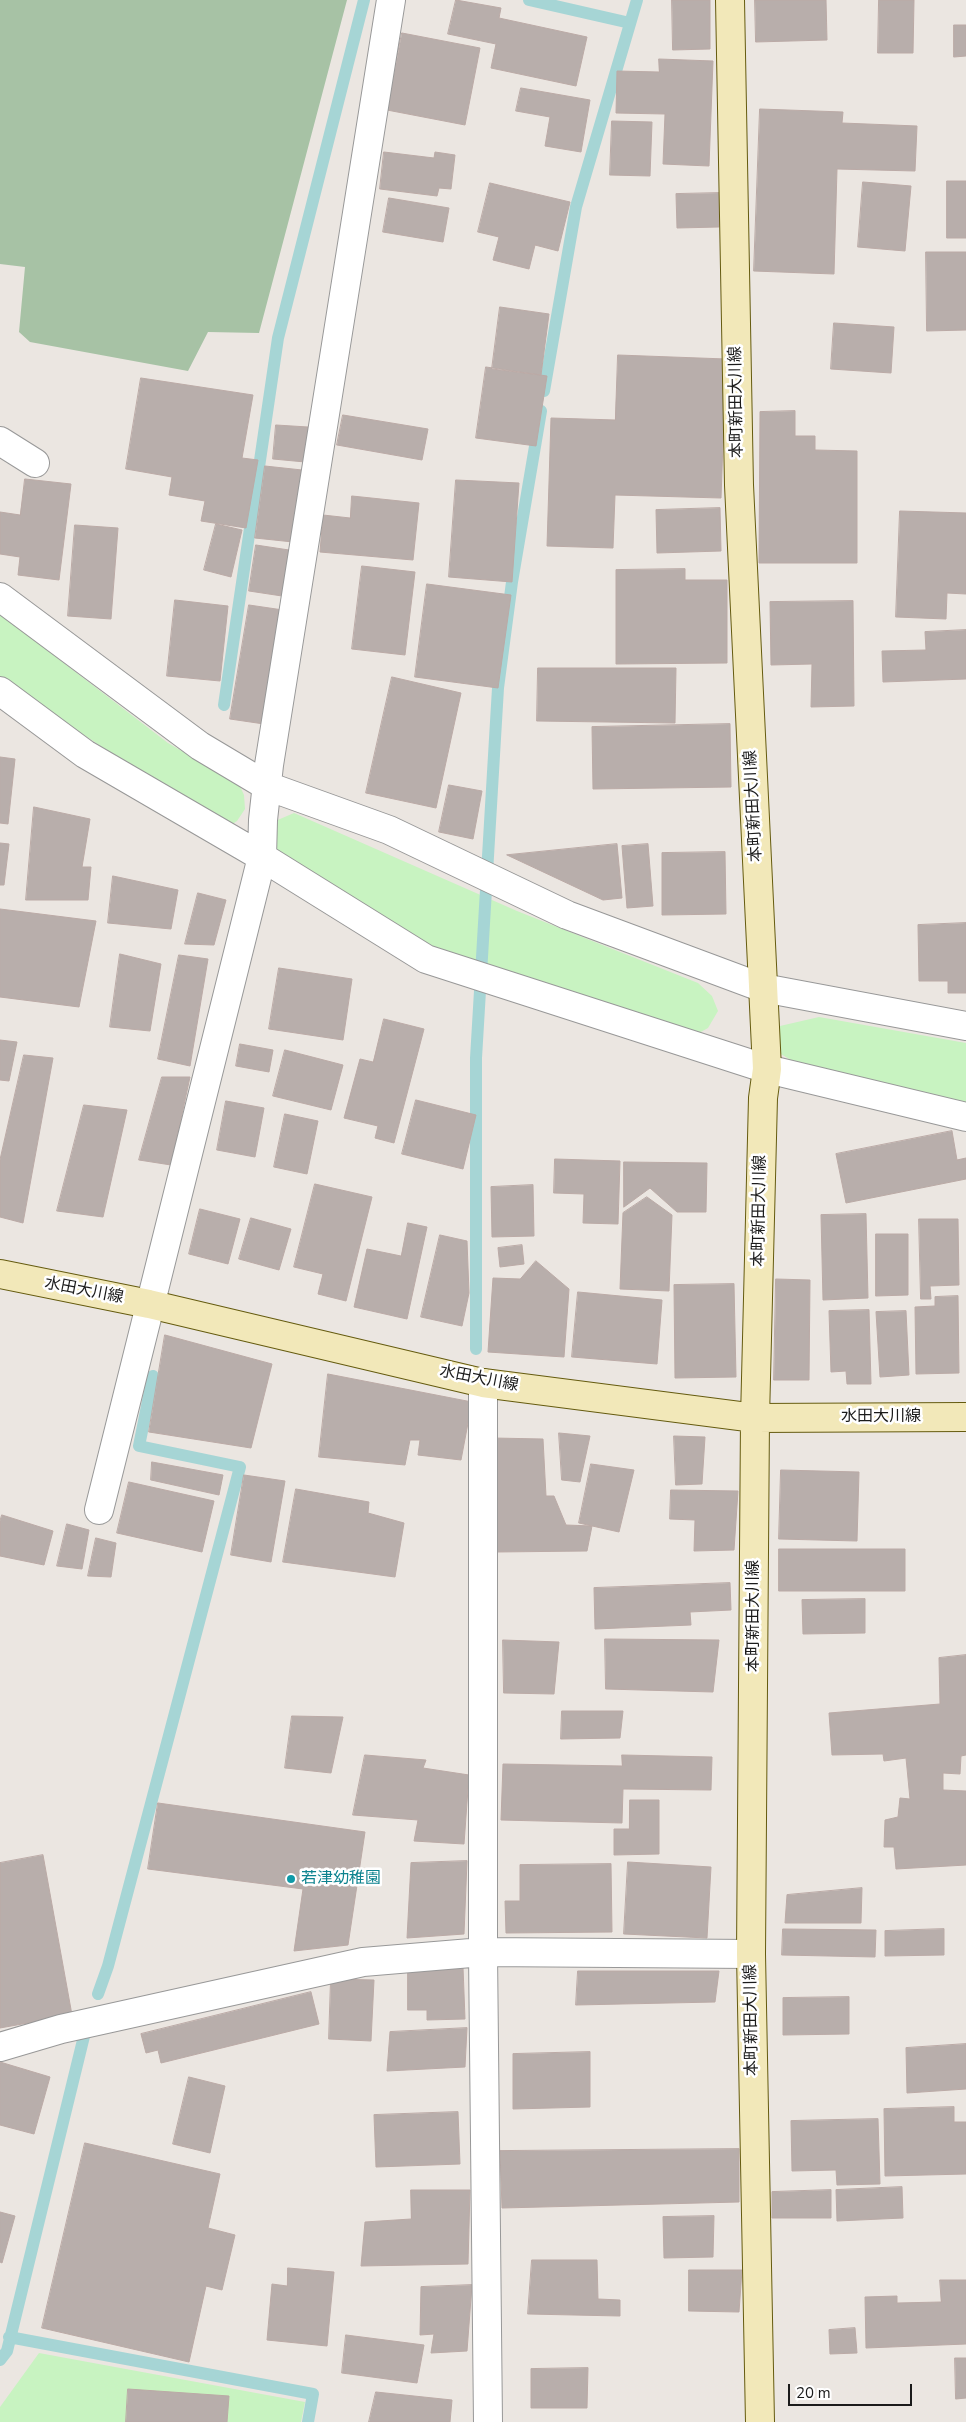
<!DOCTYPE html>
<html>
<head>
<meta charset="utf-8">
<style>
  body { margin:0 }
  #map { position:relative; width:966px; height:2422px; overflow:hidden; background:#ebe6e1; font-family:"Nunito Sans",sans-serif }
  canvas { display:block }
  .scale { position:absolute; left:788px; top:2384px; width:124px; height:22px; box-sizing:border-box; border:2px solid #1b1b1b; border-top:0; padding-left:6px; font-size:15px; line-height:18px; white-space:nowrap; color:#1b1b1b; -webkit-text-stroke:4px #fff; paint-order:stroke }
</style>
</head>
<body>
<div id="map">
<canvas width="966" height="2422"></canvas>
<div class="scale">20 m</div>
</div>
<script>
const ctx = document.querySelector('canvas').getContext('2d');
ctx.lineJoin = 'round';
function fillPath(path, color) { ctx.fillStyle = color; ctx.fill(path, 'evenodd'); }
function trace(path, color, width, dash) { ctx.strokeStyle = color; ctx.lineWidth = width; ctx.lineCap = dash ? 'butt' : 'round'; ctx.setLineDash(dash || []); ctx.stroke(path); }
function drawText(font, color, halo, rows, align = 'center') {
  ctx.font = font + ' "Nunito Sans","Noto Sans JP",sans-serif'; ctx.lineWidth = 5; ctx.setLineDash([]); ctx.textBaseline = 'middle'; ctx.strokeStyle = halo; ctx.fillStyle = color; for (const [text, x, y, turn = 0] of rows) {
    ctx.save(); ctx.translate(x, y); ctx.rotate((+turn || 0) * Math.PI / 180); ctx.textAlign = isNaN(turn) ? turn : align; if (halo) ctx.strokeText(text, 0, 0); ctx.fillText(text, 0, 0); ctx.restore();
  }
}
const cemetery = new Path2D(`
  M0,0H347L259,333L208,332L188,371L30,342L19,332L25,267L0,264Z`);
const park = new Path2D(`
  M0,614L168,743L239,784L244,795L245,809L237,821L225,829L0,679Z
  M294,813L517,911L698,983L712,996L718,1011L708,1028L690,1038L425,945L279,855L271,841L273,822Z
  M819,1017L966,1043V1110L827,1081L779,1053L773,1042L780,1026Z
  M39,2353L305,2402L301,2422H0V2407Z`);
const stream = new Path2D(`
  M529,0L630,23
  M544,391L576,207L637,0
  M224,705L278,338L364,0
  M476,1349V1058L498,688L512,582L541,411
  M98,1994L108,1966L240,1467L139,1446L153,1376
  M9,2337L313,2394L308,2422
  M0,2360L7,2351L86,2028`);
const building = new Path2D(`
  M456,0L501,8L499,18L587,37L576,86L491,68L496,44L448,34Z
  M672,0H710V49L673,50Z
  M755,0H826L827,40L756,42Z
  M879,0H914L913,53H878Z
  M954,25H966V56L954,57Z
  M402,33L480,48L465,125L387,110Z
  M659,59L713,61L709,166L663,164L665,114L616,113L617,71L659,72Z
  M521,88L590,100L581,152L545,146L550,117L516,111Z
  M760,109L843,112L842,123L917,126L915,171L837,169L834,274L754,271Z
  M612,121L652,122L650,176L610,175Z
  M384,152L434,158L435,152L455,155L451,189L439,188L437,196L380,189Z
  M947,181H966V238H947Z
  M863,182L911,186L905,251L858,247Z
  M490,183L570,202L558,251L535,245L529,269L493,260L499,237L478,232Z
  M720,193L719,227L677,228L676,194Z
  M389,198L449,208L443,242L383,232Z
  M926,252H966V330L927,331Z
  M500,307L549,314L541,375L492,369Z
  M834,323L894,327L891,373L831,369Z
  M618,355L726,359L721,498L615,495L613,548L547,546L551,418L615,420Z
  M486,367L547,376L536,446L476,438Z
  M141,378L253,395L242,458L258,460L246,528L201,521L205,501L169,495L172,477L126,469Z
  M795,411V436H815V450L857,451V563H759L760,412Z
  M343,415L428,429L422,460L337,445Z
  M276,425L308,427L305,462L273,459Z
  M265,466L302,470L293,542L255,538Z
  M25,479L71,484L59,580L18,575L20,557L0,554V512L20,515Z
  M456,480L519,483L512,582L449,577Z
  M352,496L419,503L413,560L320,552L323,515L350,518Z
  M720,508L721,551L657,553L656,510Z
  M900,511L966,513V594L947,593L946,619L896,617Z
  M216,524L242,530L231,577L204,570Z
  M75,525L118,528L111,619L68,616Z
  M256,545L289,550L282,596L249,591Z
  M362,566L415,572L405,655L352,649Z
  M685,569V580H727V663L616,664V570Z
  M427,584L511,595L498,688L415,677Z
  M175,600L228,606L220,681L167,676Z
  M853,601L854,706L811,707L812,664L771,665L770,602Z
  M249,605L283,610L264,724L230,719Z
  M966,630V679L883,682L882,651L926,650L925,632Z
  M538,668H676L675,723L537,721Z
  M392,677L461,693L436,808L366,793Z
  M730,724L731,787L593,789L592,727Z
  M0,757L15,759L8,824L0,823Z
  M449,785L482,791L473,839L439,832Z
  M34,807L90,819L82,867H91L88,900H26Z
  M0,843L9,844L4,885H0Z
  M617,844L622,898L603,900L507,855Z
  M648,844L653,906L627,908L622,846Z
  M725,852L726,914L662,915V853Z
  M113,876L178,890L171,929L108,923Z
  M198,893L226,900L214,945L185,944Z
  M0,909L96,921L79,1007L0,997Z
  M966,923V993H948V981H919L918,925Z
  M120,954L161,964L150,1031L110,1027Z
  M179,955L208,959L190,1066L158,1059Z
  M279,968L352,979L343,1040L269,1029Z
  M384,1019L424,1029L394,1143L375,1138L378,1126L344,1118L360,1059L373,1062Z
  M0,1040L17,1042L9,1081L0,1080Z
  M240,1044L273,1050L269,1072L236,1066Z
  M285,1050L343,1065L331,1110L273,1096Z
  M24,1055L53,1058L23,1223L0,1217V1160Z
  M162,1077H190L171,1165L139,1160Z
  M416,1100L476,1115L463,1169L402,1154Z
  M226,1101L264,1108L255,1157L217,1150Z
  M84,1105L127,1110L103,1217L57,1211Z
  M285,1114L318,1121L307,1174L274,1167Z
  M952,1131L957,1160L966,1158V1179L846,1203L836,1154Z
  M555,1159L620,1161L618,1224L583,1223L584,1194L554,1193Z
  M624,1162L707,1163L706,1212H677L650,1188L624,1207Z
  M315,1184L372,1197L346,1301L318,1294L323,1274L294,1267Z
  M533,1185L534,1236L492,1237L491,1187Z
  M647,1197L672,1215L669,1291L620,1289L623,1213Z
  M200,1209L240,1219L228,1264L189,1254Z
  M866,1214L868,1298L823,1300L821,1215Z
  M251,1218L291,1229L279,1270L239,1259Z
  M919,1219H958L959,1285L930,1286L931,1299H921Z
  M408,1223L427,1227L407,1319L354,1307L367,1249L401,1256Z
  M876,1234H908V1295L876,1296Z
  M440,1235L467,1241L469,1293L462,1326L421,1317Z
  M522,1245L524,1264L500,1267L498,1248Z
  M536,1261L569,1289L564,1357L488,1352L493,1278L520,1279Z
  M776,1279L810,1280L809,1380H774Z
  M734,1284L736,1377L675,1378L674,1285Z
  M578,1292L662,1300L657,1364L572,1357Z
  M958,1296L959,1373L916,1374L915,1307L935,1306V1297Z
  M869,1310L871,1384H847L846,1371L831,1372L829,1311Z
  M906,1311L909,1375L880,1377L876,1312Z
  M165,1335L272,1364L251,1448L149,1432Z
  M328,1374L472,1402L461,1460L418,1455L420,1440H410L405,1465L319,1457Z
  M559,1433L590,1436L580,1482L562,1480Z
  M674,1436L705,1437L702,1484L676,1485Z
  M493,1438L543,1439L546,1496H554L566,1525L592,1526L587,1551L496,1552Z
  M152,1462L223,1475L219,1495L151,1480Z
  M591,1464L634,1470L619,1532L579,1523Z
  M781,1470L859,1472L857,1541L779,1539Z
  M244,1475L285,1481L271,1562L231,1555Z
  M129,1482L214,1501L202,1552L117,1533Z
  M296,1489L369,1502L368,1513L404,1523L395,1577L283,1562Z
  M671,1490L738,1491L734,1550L694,1551L695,1520L670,1519Z
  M2,1515L53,1531L44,1565L0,1556V1521Z
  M67,1524L89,1530L82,1569L57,1566Z
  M96,1538L116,1543L111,1577L88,1576Z
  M779,1549H905V1591H779Z
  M730,1583L731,1610L690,1612L691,1625L595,1629L594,1588Z
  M865,1599V1633L803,1634L802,1600Z
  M605,1639L719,1640L713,1692L606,1689Z
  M503,1640L559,1642L554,1694L504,1693Z
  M966,1655V1755L961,1756L960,1774L943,1773V1790L966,1791V1865L896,1869L894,1847H884L885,1820L898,1817L900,1798L910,1799L906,1758L884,1761L883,1754L832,1755L829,1713L940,1704L939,1658Z
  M562,1711H623L620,1738L561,1739Z
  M292,1716L343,1717L331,1773L285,1768Z
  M365,1755L426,1760L423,1768L469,1775L464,1844L414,1841L418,1820L353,1815Z
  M622,1755L712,1757L711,1790L623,1789L622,1823L501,1820L503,1764L622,1766Z
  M630,1800H659V1854L614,1855V1829H629Z
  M158,1803L365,1832L348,1945L294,1951L303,1889L148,1869Z
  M43,1855L72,2015L0,2028V1863Z
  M467,1861L464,1934L407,1938L411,1863Z
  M628,1862L711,1867L707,1938L624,1934Z
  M611,1864L612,1932L506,1933L505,1901H520V1865Z
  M862,1888L861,1923H785L787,1895Z
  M783,1929L876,1930L875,1957L782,1955Z
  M944,1929V1955L885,1956V1931Z
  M408,1967H463L465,2019L427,2020V2010H408Z
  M578,1971H719L715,2002L576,2005Z
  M331,1979L374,1980L371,2041L329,2039Z
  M311,1992L319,2024L161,2063L158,2050L146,2053L141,2034Z
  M849,1997V2034L783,2035V1998Z
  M467,2028L465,2067L387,2071L390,2032Z
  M966,2044V2089L907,2093L906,2048Z
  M590,2052V2107L513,2109V2054Z
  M0,2062L50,2077L34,2134L0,2125Z
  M189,2077L225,2086L210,2153L173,2144Z
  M954,2107V2122H966V2174L885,2176L884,2109Z
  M458,2112L460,2164L376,2167L374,2115Z
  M878,2119L880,2184L837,2185L836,2170L792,2171L791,2121Z
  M85,2143L220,2174L208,2228L235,2235L222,2290L206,2286L189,2362L42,2328Z
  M739,2149V2202L502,2208L500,2151Z
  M902,2187L903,2218L837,2221L836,2190Z
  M411,2190H470L468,2264L361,2266L365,2222L411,2219Z
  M831,2190V2218H772V2192Z
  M0,2212L15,2216L2,2263L0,2262Z
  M714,2216L713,2257L664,2258L663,2217Z
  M532,2260H597L598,2299L620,2300V2316L528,2314Z
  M288,2268L334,2272L327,2346L267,2340L272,2284L287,2286Z
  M689,2270H742L739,2312L689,2311Z
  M940,2280H966V2344L866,2348L865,2297L897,2296V2303L941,2302Z
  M472,2285L467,2351L431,2353L434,2334L420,2335L421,2287Z
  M855,2328L857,2353L830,2354L829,2330Z
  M346,2335L424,2345L417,2383L342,2373Z
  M955,2358H966V2398L956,2399Z
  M588,2368L587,2408H531V2369Z
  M128,2389L229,2396L227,2422H126Z
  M376,2392L452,2400L450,2422H369Z`);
const minor = new Path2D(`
  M0,441L35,463
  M0,597L200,746L267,786L389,830L567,915L763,988L966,1026
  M0,691L85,754L262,857L426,959L767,1069L966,1117
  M483,1383V1952L488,2422
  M99,1510L262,857L263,820L269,765L391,0
  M0,2047L61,2029L363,1962L483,1952L751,1954`);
const secondary = new Path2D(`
  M730,0L739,485L767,1069L763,1098L755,1418L751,1954L760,2422
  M0,1274L149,1304L483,1383L755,1418L966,1417`);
const markers = [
  [291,1879,5,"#0f9aa8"]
];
const streetNames = [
  ["本町新田大川線",737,402,-91],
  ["本町新田大川線",754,806,-93],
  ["本町新田大川線",760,1211,-89],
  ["水田大川線",84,1291,11],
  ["水田大川線",479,1379,11],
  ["水田大川線",881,1417],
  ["本町新田大川線",754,1616,-90],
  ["本町新田大川線",752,2020,-91]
];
const cultureNames = [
  ["若津幼稚園",301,1879]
];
fillPath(cemetery, '#a7c2a5');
fillPath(park, '#c8f3c1');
trace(stream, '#a6d5d5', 12);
fillPath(building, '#b8aeab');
trace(building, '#bbaaa6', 1);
trace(minor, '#989898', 30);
trace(secondary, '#655b0f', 30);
trace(minor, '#fff', 28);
trace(secondary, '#f2e8b9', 28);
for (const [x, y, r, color] of markers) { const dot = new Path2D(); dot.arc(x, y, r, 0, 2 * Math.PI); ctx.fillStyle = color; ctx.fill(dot); trace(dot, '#fff', 2); }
drawText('16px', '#1b1b1b', '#fff', streetNames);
drawText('16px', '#0d838f', '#fff', cultureNames, 'left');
</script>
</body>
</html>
